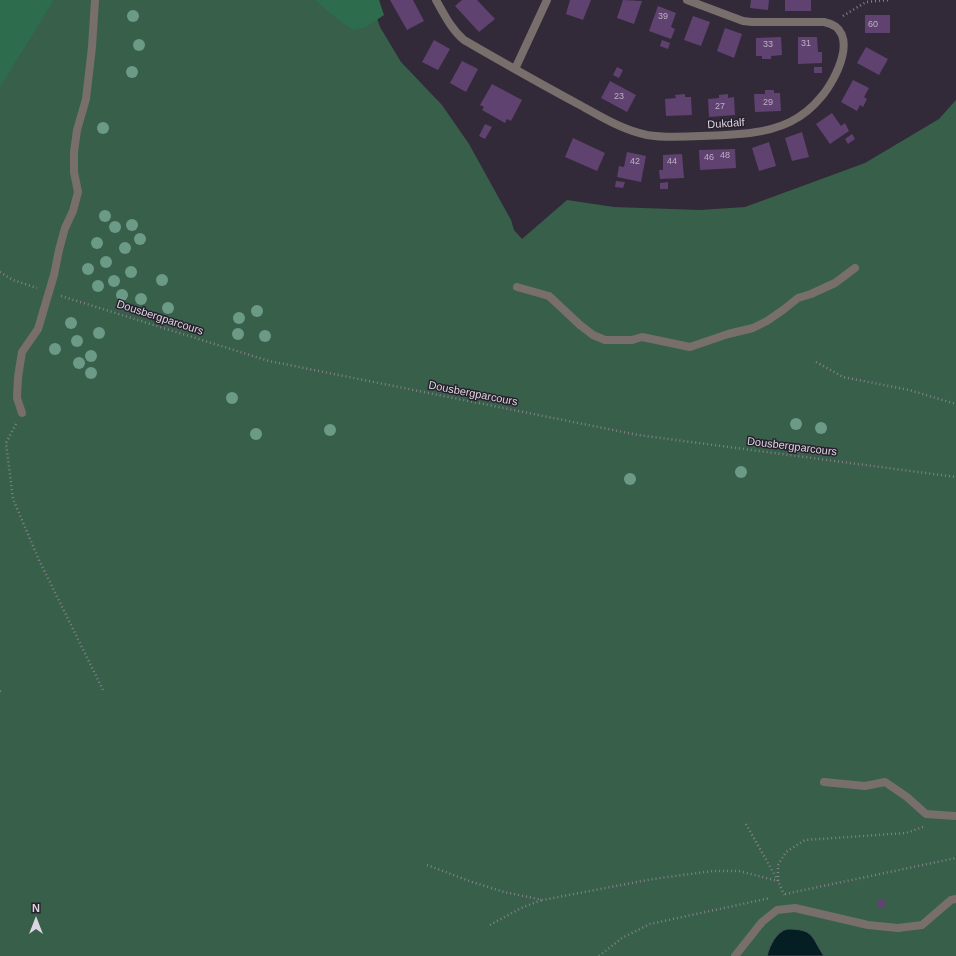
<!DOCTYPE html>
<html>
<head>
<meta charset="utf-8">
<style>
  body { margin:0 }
  #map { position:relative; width:956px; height:956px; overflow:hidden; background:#322a38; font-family:Arial,sans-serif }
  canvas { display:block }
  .north { position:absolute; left:16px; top:900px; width:40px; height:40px; -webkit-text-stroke:3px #28212d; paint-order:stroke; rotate:0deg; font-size:11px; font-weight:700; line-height:16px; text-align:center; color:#dbd6df }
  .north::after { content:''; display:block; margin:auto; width:14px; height:18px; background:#dbd6df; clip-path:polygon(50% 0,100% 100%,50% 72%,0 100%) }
</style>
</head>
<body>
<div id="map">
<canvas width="956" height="956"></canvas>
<div class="north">N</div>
</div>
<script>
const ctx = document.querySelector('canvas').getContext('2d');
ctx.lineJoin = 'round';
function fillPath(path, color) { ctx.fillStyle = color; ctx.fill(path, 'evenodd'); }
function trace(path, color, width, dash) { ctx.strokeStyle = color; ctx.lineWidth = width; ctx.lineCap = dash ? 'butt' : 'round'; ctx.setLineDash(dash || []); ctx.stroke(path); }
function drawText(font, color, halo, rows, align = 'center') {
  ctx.font = font + ' Arial,sans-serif'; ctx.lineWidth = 3; ctx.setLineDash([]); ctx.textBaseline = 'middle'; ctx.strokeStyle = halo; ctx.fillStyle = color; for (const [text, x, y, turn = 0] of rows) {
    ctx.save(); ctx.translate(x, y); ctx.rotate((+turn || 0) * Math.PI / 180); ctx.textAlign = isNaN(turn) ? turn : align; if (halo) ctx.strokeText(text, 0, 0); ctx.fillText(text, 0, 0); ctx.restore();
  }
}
const green = new Path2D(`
  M0,0H371L380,27L401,62L442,105L469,144L511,220L514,230L522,239L567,200L614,207L700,210L745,207L865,163L939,119L956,100V956H0Z`);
const forest = new Path2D(`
  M0,0H54L0,87Z
  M315,0H379L384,15L366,27L353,30L341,22Z`);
const water = new Path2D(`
  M787,929C815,929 811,937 824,956H767C770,945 776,932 787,929Z`);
const building = new Path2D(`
  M390,0H413L424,21L407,30Z
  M462,0H477L495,19L479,32L455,6Z
  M570,0H591L583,20L566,14Z
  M623,0L642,1L634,24L617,18Z
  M751,0H769L768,10L750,8Z
  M785,0H811V11H785Z
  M658,6L676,13L671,27L675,29L671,39L649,31Z
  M865,15H890V33H865Z
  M693,16L710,22L701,46L684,40Z
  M725,28L742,34L734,58L717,51Z
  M781,37L782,55L771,56V59H762V56H756V38Z
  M798,37H817L818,52H822V63L798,64Z
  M434,40L450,49L438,70L422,62Z
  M662,40L670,43L668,49L660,46Z
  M866,47L888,59L879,75L857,63Z
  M462,61L478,69L466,92L450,83Z
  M617,67L623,70L619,78L613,75Z
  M814,67H822V73H814Z
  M853,80L869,88L864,97L867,99L863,107L860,105L857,111L841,102Z
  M610,81L636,95L627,112L601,98Z
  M492,84L522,100L511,121L507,119L505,123L482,110L484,107L480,105Z
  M765,90H774V93H780L781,111L755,112L754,94H765Z
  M685,94V97H691L692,115L666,116L665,99L676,98L675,95Z
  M728,94V98L734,97L735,115L709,117L708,99L719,98V95Z
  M832,113L841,126L845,123L849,131L830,144L816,124Z
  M485,124L492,127L485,139L479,136Z
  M802,132L809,157L792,161L785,138Z
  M852,134L855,139L848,144L845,139Z
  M573,138L605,153L597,171L565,157Z
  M769,142L776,166L759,171L752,148Z
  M735,149L736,168L700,170L699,150Z
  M627,152L646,156L641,182L617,177L619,166L624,167Z
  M682,154L684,178L660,179L659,170H663V155Z
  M616,181L625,182L623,188L615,187Z
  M668,182V189H660V183Z
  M878,900H885V908L878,907Z`);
const path = new Path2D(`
  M843,16L866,2L889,0
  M0,272L13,280L37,288
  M61,296L269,361L638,435L956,477
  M816,362L843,377L909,390L956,404
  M16,424L6,443L13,499L39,560L104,692
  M0,691L3,693
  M746,824L778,881L784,895
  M427,865L472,882L504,892L543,900L653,879L713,871H739L778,881
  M778,881V865L786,852L805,840L906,833L923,827
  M785,894L956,858
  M490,925L521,908L542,900
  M599,956L622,938L650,924L770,898`);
const lane = new Path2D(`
  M436,0C444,14 451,29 464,40C502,62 539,83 578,104C600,116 622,130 647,135C664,138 683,137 701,136C731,135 763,135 790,122C802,116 813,107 821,97C836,80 862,29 824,22H752L743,21L687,0
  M515,69L547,0
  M517,287L549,296L580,325L593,335L605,340H632L642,337L690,347L728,334L753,328L767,321L783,310L798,298L811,294L835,283L855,268
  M22,413L17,398L18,377L22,352L38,329L54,275L59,250L65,228L73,211L78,192L74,172V152L77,130L86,99L92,47L95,0
  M824,782L865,786L885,782L907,797L926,814L956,816
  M735,956L762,922L777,910L795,908L868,925L898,928L922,925L951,900L956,899`);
const trees = [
  [133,16],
  [139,45],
  [132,72],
  [103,128],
  [105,216],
  [132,225],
  [115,227],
  [140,239],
  [97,243],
  [125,248],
  [106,262],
  [88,269],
  [131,272],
  [162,280],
  [114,281],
  [98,286],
  [122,295],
  [141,299],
  [168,308],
  [257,311],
  [239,318],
  [71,323],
  [99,333],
  [238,334],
  [265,336],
  [77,341],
  [55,349],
  [91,356],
  [79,363],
  [91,373],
  [232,398],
  [796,424],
  [821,428],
  [330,430],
  [256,434],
  [741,472],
  [630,479]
];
const numberNames = [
  ["39",663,17],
  ["60",873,25],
  ["31",806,44],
  ["33",768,45],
  ["23",619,97],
  ["29",768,103],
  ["27",720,107],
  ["48",725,156],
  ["46",709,158],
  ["42",635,162],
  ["44",672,162]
];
const streetNames = [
  ["Dukdalf",726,124,-4],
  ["Dousbergparcours",160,318,18],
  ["Dousbergparcours",473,394,11],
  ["Dousbergparcours",792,447,7]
];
fillPath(green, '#375f4a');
fillPath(forest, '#2d6c4d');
fillPath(water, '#041e23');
trace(water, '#44555b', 1);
fillPath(building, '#5f4270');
trace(path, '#86808b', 2.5, [1, 3]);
trace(lane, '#786f6d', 8);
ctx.fillStyle = '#6b9a86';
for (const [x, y] of trees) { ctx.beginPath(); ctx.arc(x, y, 6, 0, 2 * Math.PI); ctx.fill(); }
drawText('9px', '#bcb1c3', null, numberNames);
drawText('11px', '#dbd6df', '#28212d', streetNames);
</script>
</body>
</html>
